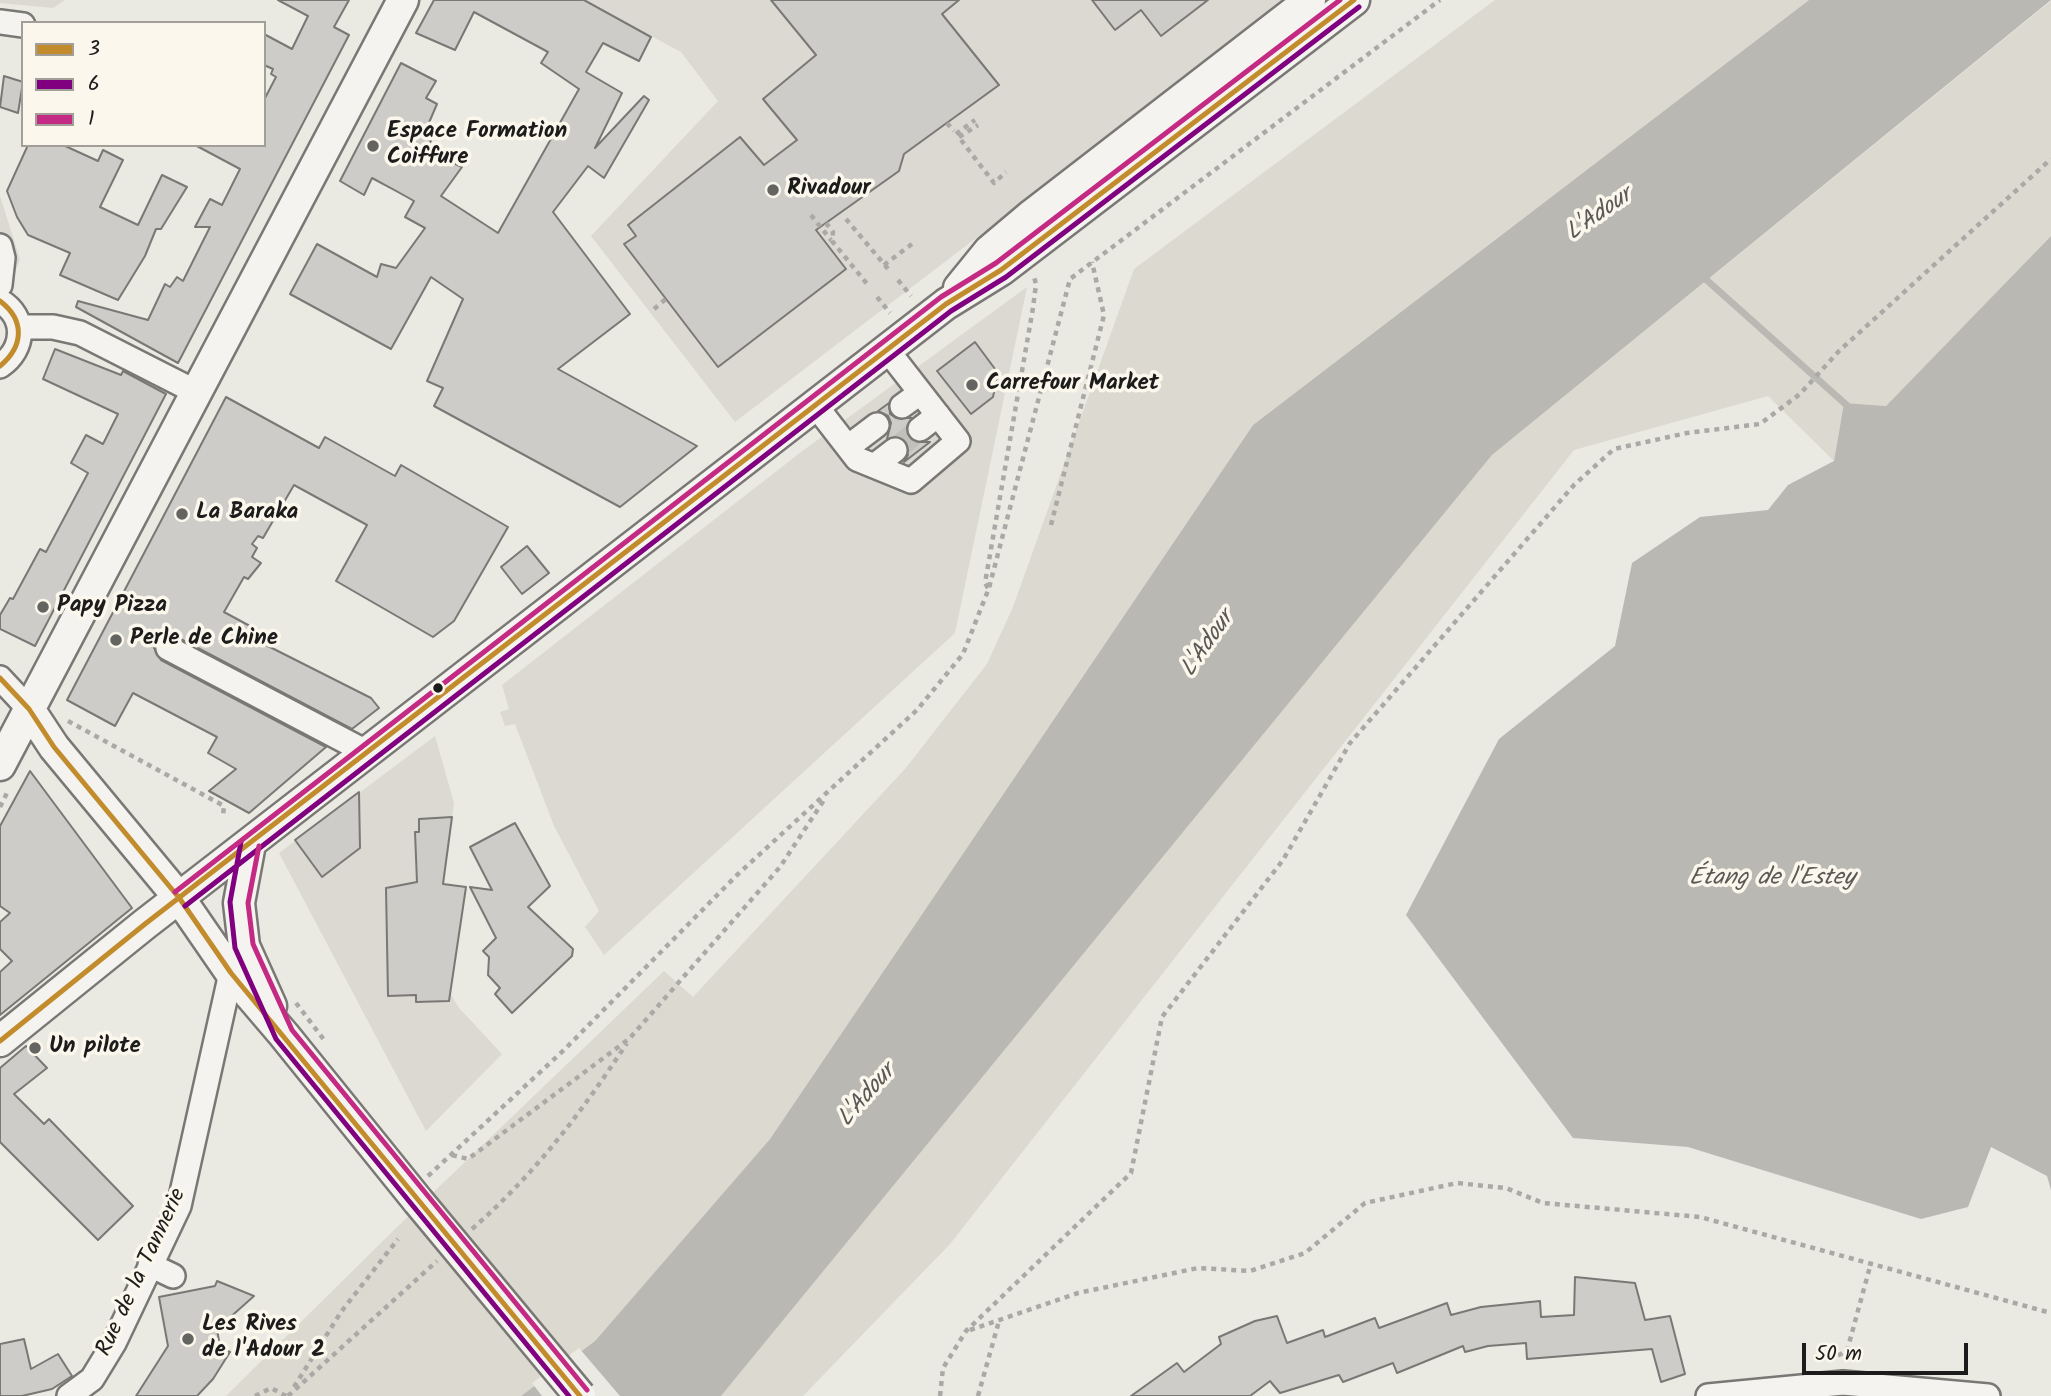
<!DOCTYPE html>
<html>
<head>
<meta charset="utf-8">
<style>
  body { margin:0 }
  #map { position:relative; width:2051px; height:1396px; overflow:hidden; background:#eae9e2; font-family:Kalam,sans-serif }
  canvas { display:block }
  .legend { position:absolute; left:21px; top:21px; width:245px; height:126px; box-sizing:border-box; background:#fbf7ec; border:2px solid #a29f99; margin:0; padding:9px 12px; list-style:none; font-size:21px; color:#1c1c1c }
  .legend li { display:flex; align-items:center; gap:14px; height:35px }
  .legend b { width:35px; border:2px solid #a29f99 }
  .scale { position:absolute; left:1802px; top:1343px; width:166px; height:32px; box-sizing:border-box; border:4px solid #1c1c1c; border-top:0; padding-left:9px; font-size:21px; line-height:24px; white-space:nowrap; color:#1c1c1c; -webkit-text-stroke:5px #fbf7ec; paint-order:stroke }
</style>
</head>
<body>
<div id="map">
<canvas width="2051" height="1396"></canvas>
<ul class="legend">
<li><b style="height:9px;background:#c28c2d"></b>3</li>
<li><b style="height:9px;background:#800080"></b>6</li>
<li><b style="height:9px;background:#c42a84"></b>1</li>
</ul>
<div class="scale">50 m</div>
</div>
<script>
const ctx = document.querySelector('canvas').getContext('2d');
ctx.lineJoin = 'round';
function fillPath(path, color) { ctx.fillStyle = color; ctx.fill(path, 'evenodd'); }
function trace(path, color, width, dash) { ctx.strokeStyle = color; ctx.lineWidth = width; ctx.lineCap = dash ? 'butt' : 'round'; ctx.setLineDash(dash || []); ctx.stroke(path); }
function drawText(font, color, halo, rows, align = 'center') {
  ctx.font = font + ' Kalam,sans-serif'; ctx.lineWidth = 7; ctx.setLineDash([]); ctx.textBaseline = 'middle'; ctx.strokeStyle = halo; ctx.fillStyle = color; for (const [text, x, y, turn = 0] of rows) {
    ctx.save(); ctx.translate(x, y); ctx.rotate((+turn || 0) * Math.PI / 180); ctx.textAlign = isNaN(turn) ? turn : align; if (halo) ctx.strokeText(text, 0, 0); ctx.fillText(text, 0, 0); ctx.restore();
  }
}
const built = new Path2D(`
  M0,0H65L53,8L0,3Z
  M584,0H1288L735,422L591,236L718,101L681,52Z
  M0,196L20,259L0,313Z
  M1027,287L955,633L604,955L585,927L599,911L554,826L515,724L505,726L500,712L509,709L502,685L801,452Z
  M435,736L454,803L443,884L466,887L450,993L459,1008L502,1054L426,1131L279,853Z`);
const green = new Path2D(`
  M1495,0H1809L1253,425L770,1139L595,1341L521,1396H226L392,1232L664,971L693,997L905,769L987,664L1013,607L1134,269Z
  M2051,1V236L1886,406L1844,403L1834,461L1768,396L1574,450L950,1244L803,1396H721L1492,455Z`);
const water = new Path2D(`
  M1809,0H2051L1492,455L721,1396H521L595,1341L770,1139L1253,425Z
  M2051,236V1190L2047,1176L1991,1147L1968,1207L1921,1219L1688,1147L1573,1138L1406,915L1499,739L1615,646L1632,563L1700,517L1768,510L1788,485L1834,461L1844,403L1886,406Z`);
const pier = new Path2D(`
  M579,1348L620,1396H542L532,1383Z`);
const stream = new Path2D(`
  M1701,275L1851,409`);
const building = new Path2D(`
  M278,0H349L334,27L349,35L178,363L76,307L78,301L148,320L165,284L170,287L177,277L183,281L210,227H195L210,199L222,205L240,169L195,145H264V100L276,77L271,74L273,69L264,65V34L292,49L308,16Z
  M434,0H584L651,37L639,61L603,43L586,72L622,93L595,148L644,96L649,100L604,178L588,166L553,212L630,314L558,369L697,446L620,507L434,406L443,388L427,381L463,299L431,277L391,349L290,294L317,244L377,277L381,264L396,268L425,228L405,217L414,201L398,192L372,178L364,195L340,181L401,63L436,81L426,98L437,104L428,125L436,130L426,151L462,167L441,196L498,233L579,89L541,63L548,52L474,12L455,50L416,33Z
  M771,0H959L942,14L999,85L904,154L899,171L816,230L846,269L718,367L624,244L636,236L628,225L740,137L764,165L797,140L763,99L816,55Z
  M1092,0H1208L1161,36L1141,10L1115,30Z
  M4,76L23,82L18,113L0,107Z
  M28,145H63L98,161L103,150L123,160L100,207L138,225L162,175L187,187L161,229H156L145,256L118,300L60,275L70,253L28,235L17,217L7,191Z
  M975,342L998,373L993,397L971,414L937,371Z
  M55,349L121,375L123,371L166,394L35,646L0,629V615L10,598L13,599L40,549L46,552L88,473L71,463L86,435L103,444L118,414L43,379Z
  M226,397L319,448L325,437L395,476L401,465L508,527L454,621L433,637L336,581L367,525L294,485L263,538L258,536L252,544L257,548L252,557L261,563L248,579L244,577L224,612L261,632L256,640L371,698L379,708L352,729L175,636H161L154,648L161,660L326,747L249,813L209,791L236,769L208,753L217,737L133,693L115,726L67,700Z
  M889,403L890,414L896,418H912L906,430L909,438L915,442H930L904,462L908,455L906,442L900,437L887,439L891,423L888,416L878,411Z
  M527,546L549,573L522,594L501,567Z
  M30,771L132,908L0,1015V972L12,961L0,949V922L10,913L0,906V826Z
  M359,792L360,848L322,877L295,840Z
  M452,817L443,884L466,887L449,1001L416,1002V995L388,996L386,888L417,882L415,832H419V819Z
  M515,823L550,886L528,907L573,949L572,956L512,1013L495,994L500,988L488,975L489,957L483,951L496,938L470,887L492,890L470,847Z
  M26,1046L47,1068L14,1094L44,1124L49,1119L133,1206L98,1240L0,1142V1068Z
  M1575,1277L1635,1283L1645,1320L1670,1316L1685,1374L1661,1382L1652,1349L1527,1359L1526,1343L1488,1346L1465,1352L1463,1346L1397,1373L1393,1363L1343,1382L1339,1375L1280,1393L1270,1381L1250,1396H1131L1177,1363L1184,1372L1221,1344L1219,1337L1255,1321L1277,1316L1287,1343L1323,1330L1325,1337L1375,1318L1379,1328L1447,1303L1451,1315L1481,1307L1540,1301L1541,1317L1574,1315Z
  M217,1281L254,1296L217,1329L220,1347L230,1352L213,1379L197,1396H136L168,1346L159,1297L215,1286Z
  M24,1339L31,1369L58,1354L72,1376L52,1389L22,1396H0V1344Z`);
const minorTunnel = new Path2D(`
  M895,450L920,429`);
const path = new Path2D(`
  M947,123L954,131
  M956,134L975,120
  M959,137L978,125
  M961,140L994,183L1006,172
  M811,215L831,240
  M846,219L889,270
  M826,223L833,232L832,241L868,285
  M884,265L912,244
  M898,280L911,296
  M877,297L890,313
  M654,309L667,298
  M1051,525L1104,315L1092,262
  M988,588L985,583L1033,308L1036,284L1034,277
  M68,721L224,806L223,816
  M0,807L9,789
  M296,1003L325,1041
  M452,1155L468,1159L629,1039L780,867L826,797
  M428,1176L564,1050L737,875L917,710L963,654L989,588L1070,279L1440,0
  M472,1229C536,1173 581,1113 627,1043
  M970,1330L1078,1293L1198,1268L1250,1271L1305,1253L1365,1203L1457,1183L1506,1188L1543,1203L1700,1217L2051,1313
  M1829,1360L1847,1351L1871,1263
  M294,1387L341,1312L398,1239
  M255,1396L271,1388L286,1396
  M288,1396L437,1261
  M940,1396L943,1368L966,1331L1131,1173L1162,1017L1283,860L1350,743L1574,485L1614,449L1687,433L1760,424L1800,394L1839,351L2051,159
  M978,1396L999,1321`);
const minor = new Path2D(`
  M0,22L23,25
  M0,246L3,258L0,285
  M0,301C27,317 25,349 0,366
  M20,327H53L80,333L196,392
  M816,406L857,459L911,481L958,441L888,351
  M902,406L920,393
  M920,429L938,415
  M848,447L877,425
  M874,466L895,450
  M168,648L368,753
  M0,678L29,709
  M150,1265L173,1276
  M69,1396L92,1379L114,1343L179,1206L231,973
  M1708,1396L1843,1383L1988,1396`);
const major = new Path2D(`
  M959,288L989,251L1033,214L1310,0
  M29,709L54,747L180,899L231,973L284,1035L418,1201
  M0,765L403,0
  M250,844L239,903L244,946L271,1006
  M0,1041L145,924L946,304L1001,270L1354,0`);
const majorBridge = new Path2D(`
  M418,1201L580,1396`);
const bus1 = new Path2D(`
  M0,301C25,320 24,346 0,366
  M0,678L29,709L54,747L180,899L231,973L580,1396
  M0,1041L145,924L946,304L1001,270L1354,0`);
const bus2 = new Path2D(`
  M241,842L230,902L235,948L276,1039L569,1396
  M185,906L951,311L1006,277L1359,7`);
const bus3 = new Path2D(`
  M259,846L248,903L253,944L292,1030L587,1390
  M175,892L941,297L996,263L1340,0`);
const markers = [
  [373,146,7,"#646461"],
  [773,190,7,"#646461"],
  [972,385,7,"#646461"],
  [182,514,7,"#646461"],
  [43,607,7,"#646461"],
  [116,640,7,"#646461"],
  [438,688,6,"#1c1c1c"],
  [35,1048,7,"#646461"],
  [188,1339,7,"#646461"]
];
const poiNames = [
  ["Espace Formation",387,133],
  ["Coiffure",387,159],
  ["Rivadour",787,190],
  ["Carrefour Market",986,385],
  ["La Baraka",196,514],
  ["Papy Pizza",57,607],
  ["Perle de Chine",130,640],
  ["Un pilote",49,1048],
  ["Les Rives",202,1326],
  ["de l'Adour 2",202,1352]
];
const streetNames = [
  ["Rue de la Tannerie",143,1273,-65]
];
const waterNames = [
  ["L'Adour",1600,216,-35],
  ["L'Adour",1209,645,-55],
  ["Étang de l'Estey",1772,880],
  ["L'Adour",868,1097,-49]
];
fillPath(built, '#dbd9d1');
fillPath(green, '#dbd9d0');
fillPath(water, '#bab8b2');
fillPath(pier, '#eae9e2');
trace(stream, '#bab8b2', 7);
fillPath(building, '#cdccc8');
trace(building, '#797875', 2);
trace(minorTunnel, '#c1c0ba', 23, [23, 11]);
trace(minor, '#797875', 28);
trace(major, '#797875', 35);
trace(path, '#aaa9a6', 4.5, [5, 5]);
trace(minor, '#f4f3ef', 23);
trace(major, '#f4f3ef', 30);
trace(majorBridge, '#797875', 35, []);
trace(majorBridge, '#f4f3ef', 30);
trace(bus1, '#c28c2d', 5);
trace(bus2, '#800080', 5);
trace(bus3, '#c42a84', 5);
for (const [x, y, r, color] of markers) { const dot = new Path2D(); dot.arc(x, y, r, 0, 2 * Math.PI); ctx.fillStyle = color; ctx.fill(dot); trace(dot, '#fbf7ec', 2.5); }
drawText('bold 23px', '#1c1c1c', '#fbf7ec', poiNames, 'left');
drawText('23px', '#1c1c1c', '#fbf7ec', streetNames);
drawText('italic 24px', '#5a5956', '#fbf7ec', waterNames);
</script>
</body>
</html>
